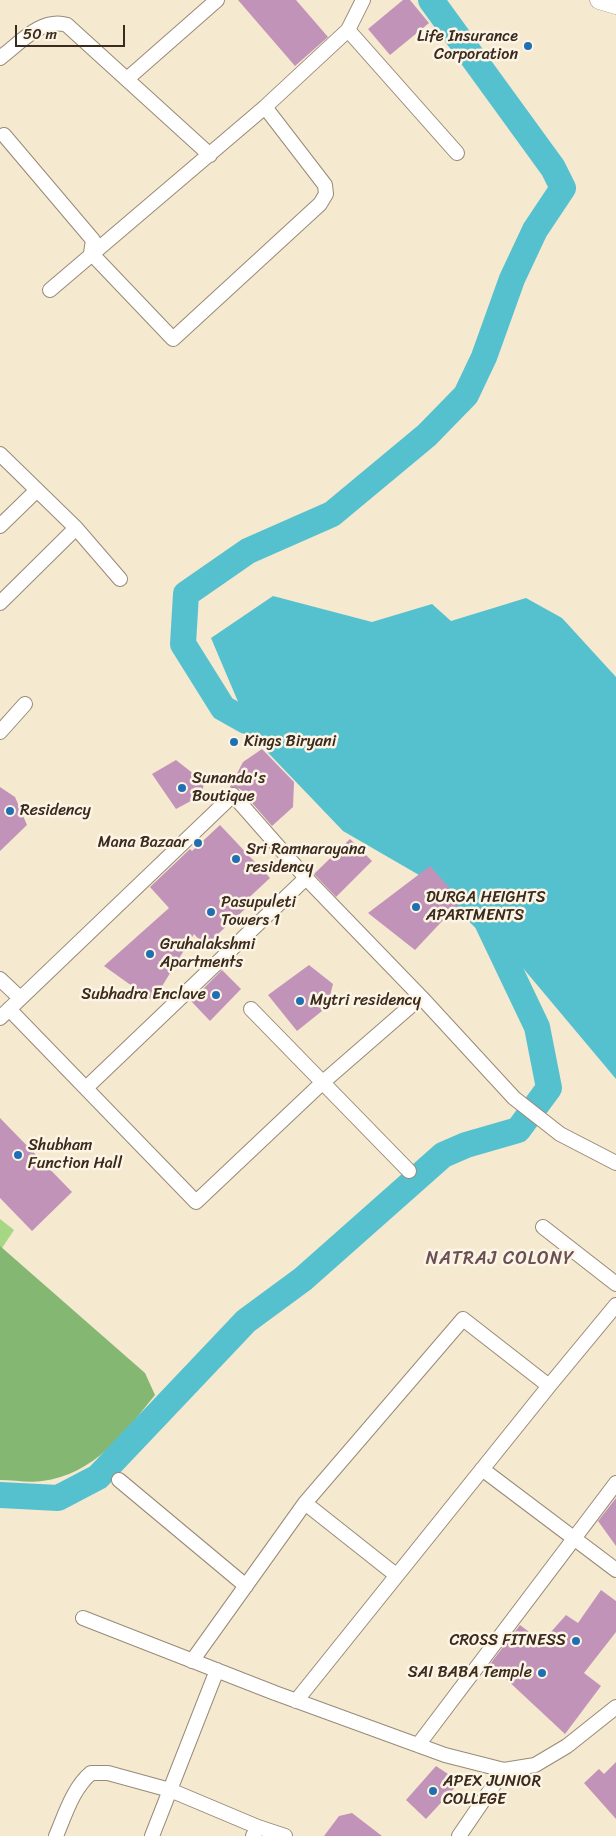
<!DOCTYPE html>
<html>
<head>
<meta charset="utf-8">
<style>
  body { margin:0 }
  #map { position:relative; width:616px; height:1836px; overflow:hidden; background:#f5e9d0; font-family:Sriracha,sans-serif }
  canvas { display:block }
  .scale { position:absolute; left:15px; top:25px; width:110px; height:22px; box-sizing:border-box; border:2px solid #3b2a1e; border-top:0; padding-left:6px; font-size:15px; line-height:18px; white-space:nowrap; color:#3b2a1e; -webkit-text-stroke:4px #fcf5e5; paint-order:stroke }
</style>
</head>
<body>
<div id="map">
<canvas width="616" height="1836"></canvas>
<div class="scale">50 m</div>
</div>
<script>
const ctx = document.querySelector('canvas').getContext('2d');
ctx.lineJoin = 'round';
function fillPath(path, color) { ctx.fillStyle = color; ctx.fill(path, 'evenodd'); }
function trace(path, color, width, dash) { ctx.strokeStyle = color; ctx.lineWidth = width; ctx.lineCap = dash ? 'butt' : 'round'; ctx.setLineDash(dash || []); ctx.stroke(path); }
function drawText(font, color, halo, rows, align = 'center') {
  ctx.font = font + ' Sriracha,sans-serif'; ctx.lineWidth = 5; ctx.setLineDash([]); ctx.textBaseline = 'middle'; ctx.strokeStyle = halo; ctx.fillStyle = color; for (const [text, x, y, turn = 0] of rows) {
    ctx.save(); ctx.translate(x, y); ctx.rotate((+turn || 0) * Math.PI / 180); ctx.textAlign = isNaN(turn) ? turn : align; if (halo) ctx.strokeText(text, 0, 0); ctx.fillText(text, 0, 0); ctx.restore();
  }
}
const green = new Path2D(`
  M0,1219L14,1230L0,1251Z`);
const forest = new Path2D(`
  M0,1246L145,1373L155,1395C125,1432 94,1475 42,1481C29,1483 14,1480 0,1480Z`);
const water = new Path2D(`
  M273,596L372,622L432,604L451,621L526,598L562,618L616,677V1079L486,924L419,875L343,831L253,737L211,638Z`);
const river = new Path2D(`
  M282,725L246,721L223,708L183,644L186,594L248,551L332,514L427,435L466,395L484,357L512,279L535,230L563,188L553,168L431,0
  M0,1495L58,1498L98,1477L246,1321L303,1279L443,1155L466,1145L518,1130L549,1088L537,1027L486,920L468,902`);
const building = new Path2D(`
  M238,0H296L328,37L295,66Z
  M403,0H410L429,23L390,55L368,29Z
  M262,749L294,782L293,807L272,826L240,789L230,787L243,762Z
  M176,760L204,782L202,795L176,809L152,774Z
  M0,787L15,797L27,825L0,851Z
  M220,825L270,878L241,905L245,909L205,946L194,934L153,1001L104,966L169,908L150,887L190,849L192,851Z
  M350,839L372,861L336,897L314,874Z
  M430,866L461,901L415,950L368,913Z
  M309,965L333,984L327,1007L297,1031L268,995Z
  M222,970L241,989L210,1021L191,1001Z
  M0,1118L72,1192L32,1231L0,1198Z
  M616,1498V1546L598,1521Z
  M601,1590L616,1601V1632L584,1673L601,1686L565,1734L490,1664L520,1625L542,1642L566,1615L578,1623Z
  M616,1762V1819L584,1783L599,1769L604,1774Z
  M436,1766L460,1782L426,1819L406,1800Z
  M352,1813L382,1836H324L339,1816Z`);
const minor = new Path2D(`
  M348,30L457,153
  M0,58C19,44 41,17 67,25L210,155
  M127,79L217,0
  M4,135L93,240L91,253
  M91,253L173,339L320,204L326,194L325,185L265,107
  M50,290L265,107L348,30L363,0
  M0,454L76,528L120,579
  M0,526L37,490
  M0,603L76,528
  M0,732L25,704
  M0,979L20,998
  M9,1009L196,1202L322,1083L421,997
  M251,1009L409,1171
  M0,1018L233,795L306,878L421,997L514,1098L560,1134L616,1163
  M86,1088L306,878
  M543,1227L616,1284
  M549,1386L616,1305
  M482,1469L616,1570
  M119,1480L246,1586
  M305,1503L396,1575
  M83,1618L275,1693L445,1755L504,1770L535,1765L567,1746L616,1707
  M192,1661L305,1503L463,1319L549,1386L296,1701
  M418,1745L616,1483
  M258,1827L285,1836
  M56,1836C65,1815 73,1788 91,1773H108L170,1790L217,1670
  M152,1836L170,1790L258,1827L253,1836
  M459,1836L504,1770`);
const major = new Path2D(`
  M599,0L616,5`);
const markers = [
  [528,46,5,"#1f6fb2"],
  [234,742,5,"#1f6fb2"],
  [182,788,5,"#1f6fb2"],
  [10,811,5,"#1f6fb2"],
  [198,843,5,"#1f6fb2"],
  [236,859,5,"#1f6fb2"],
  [416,907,5,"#1f6fb2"],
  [211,912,5,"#1f6fb2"],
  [150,954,5,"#1f6fb2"],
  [216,995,5,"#1f6fb2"],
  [300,1001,5,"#1f6fb2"],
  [18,1155,5,"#1f6fb2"],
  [576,1641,5,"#1f6fb2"],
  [542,1673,5,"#1f6fb2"],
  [433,1791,5,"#1f6fb2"]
];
const poiNames = [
  ["Life Insurance",518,37,"right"],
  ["Corporation",518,55,"right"],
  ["Kings Biryani",244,742],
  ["Sunanda's",192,779],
  ["Boutique",192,797],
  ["Residency",20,811],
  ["Mana Bazaar",188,843,"right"],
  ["Sri Ramnarayana",246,850],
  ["residency",246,868],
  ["DURGA HEIGHTS",426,898],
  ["APARTMENTS",426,916],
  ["Pasupuleti",221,903],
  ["Towers 1",221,921],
  ["Gruhalakshmi",160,945],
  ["Apartments",160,963],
  ["Subhadra Enclave",206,995,"right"],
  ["Mytri residency",310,1001],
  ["Shubham",28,1146],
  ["Function Hall",28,1164],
  ["CROSS FITNESS",566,1641,"right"],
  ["SAI BABA Temple",532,1673,"right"],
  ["APEX JUNIOR",443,1782],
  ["COLLEGE",443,1800]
];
const neighbourhoodNames = [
  ["NATRAJ COLONY",500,1259]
];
fillPath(green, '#a5d785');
fillPath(forest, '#84b872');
fillPath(water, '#55c1cf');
trace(river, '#55c1cf', 26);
fillPath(building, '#c293b8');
trace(minor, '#988a77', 16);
trace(major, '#988a77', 19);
trace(minor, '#fff', 14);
trace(major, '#fff', 18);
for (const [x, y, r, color] of markers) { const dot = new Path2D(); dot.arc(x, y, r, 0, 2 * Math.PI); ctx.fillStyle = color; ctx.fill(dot); trace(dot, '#fcf5e5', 2); }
drawText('16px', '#3b2a1e', '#fcf5e5', poiNames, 'left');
ctx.letterSpacing = '1px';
drawText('18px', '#6a4f54', '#fcf5e5', neighbourhoodNames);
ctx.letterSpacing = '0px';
</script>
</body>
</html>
